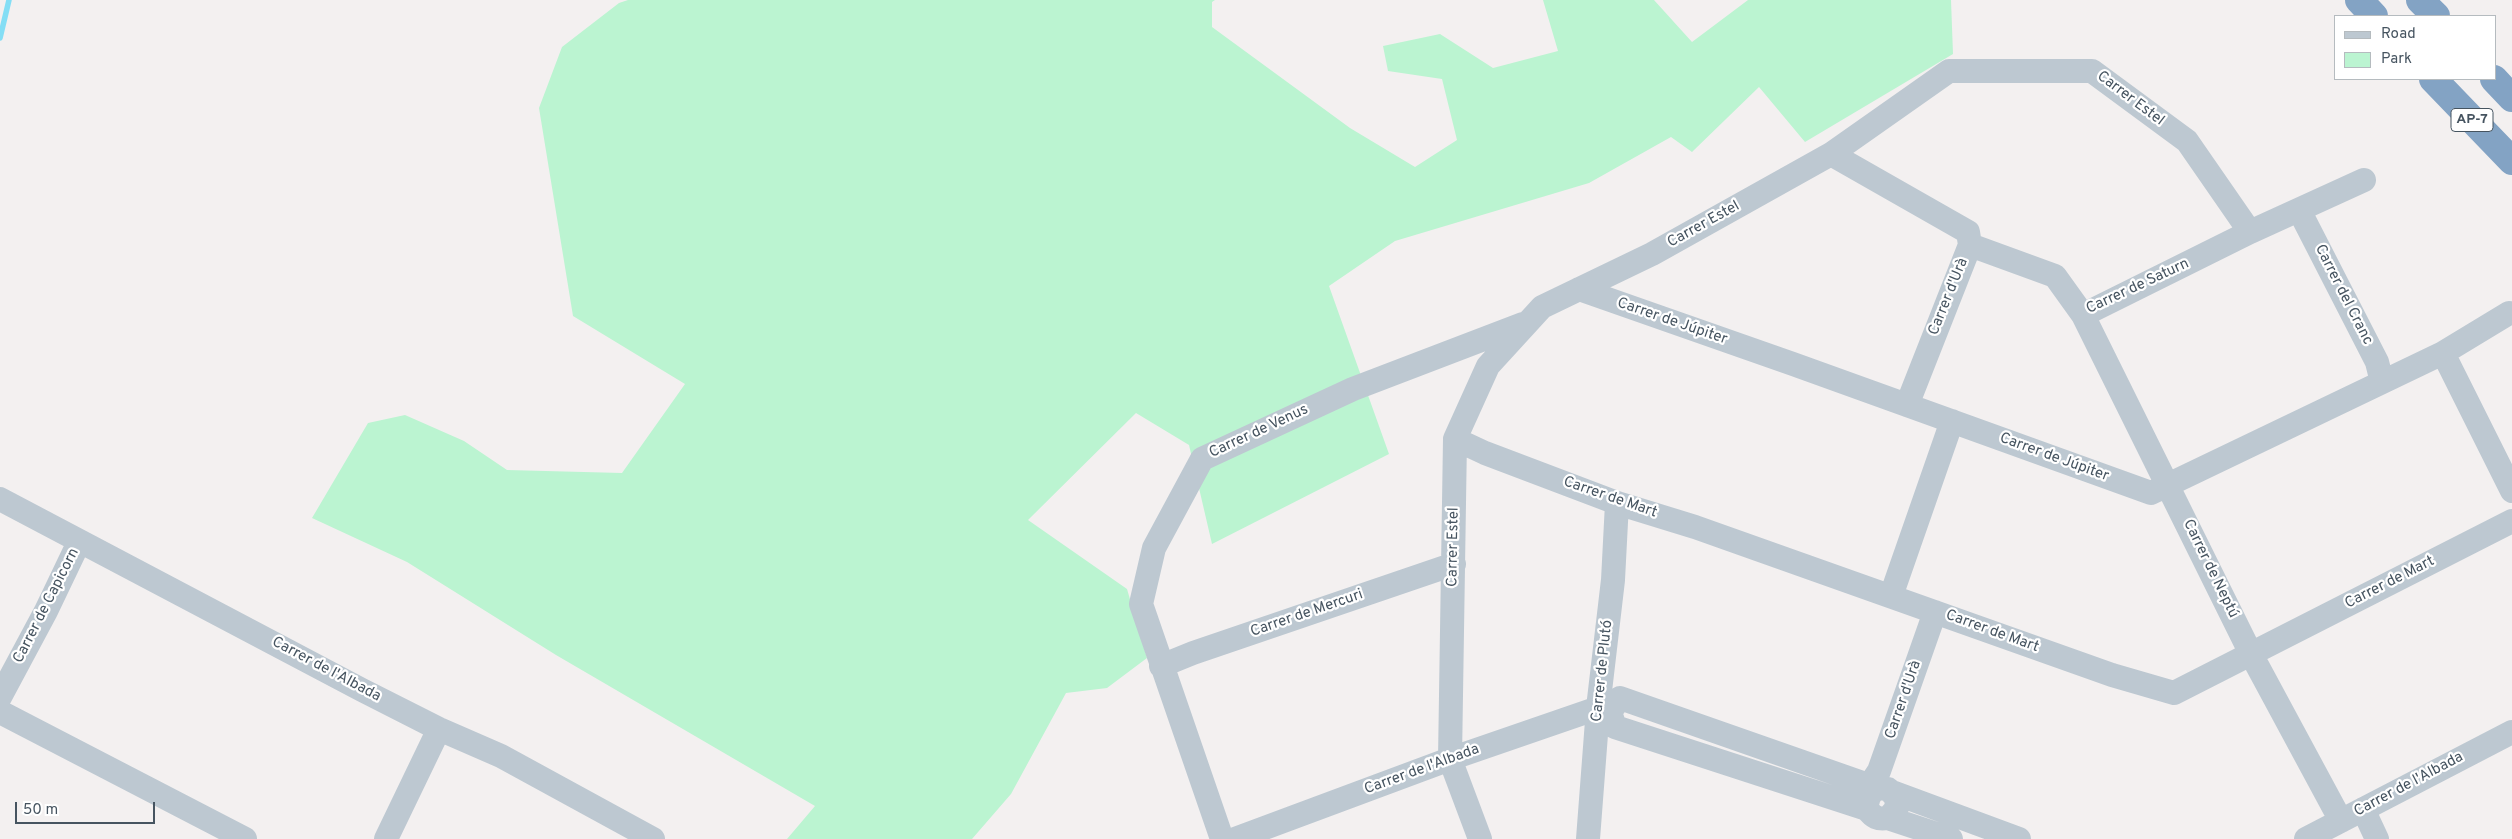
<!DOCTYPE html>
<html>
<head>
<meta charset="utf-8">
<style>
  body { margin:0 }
  #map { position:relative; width:2512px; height:839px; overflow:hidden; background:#f3f0f0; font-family:Overpass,sans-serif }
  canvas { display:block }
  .legend { position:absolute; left:2334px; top:15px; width:162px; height:65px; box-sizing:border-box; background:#fff; border:1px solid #b5bbbf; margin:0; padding:6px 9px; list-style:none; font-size:15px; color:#465460 }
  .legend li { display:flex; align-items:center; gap:10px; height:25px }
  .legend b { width:25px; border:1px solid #b5bbbf }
  .scale { position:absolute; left:15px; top:802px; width:140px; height:22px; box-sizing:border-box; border:2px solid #465460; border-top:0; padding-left:6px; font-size:15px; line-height:18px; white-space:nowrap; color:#465460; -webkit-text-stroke:4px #fff; paint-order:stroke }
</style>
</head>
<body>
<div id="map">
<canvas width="2512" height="839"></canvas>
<ul class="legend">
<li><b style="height:6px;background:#bdc8d1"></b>Road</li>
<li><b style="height:14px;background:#bbf4d1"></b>Park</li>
</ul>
<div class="scale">50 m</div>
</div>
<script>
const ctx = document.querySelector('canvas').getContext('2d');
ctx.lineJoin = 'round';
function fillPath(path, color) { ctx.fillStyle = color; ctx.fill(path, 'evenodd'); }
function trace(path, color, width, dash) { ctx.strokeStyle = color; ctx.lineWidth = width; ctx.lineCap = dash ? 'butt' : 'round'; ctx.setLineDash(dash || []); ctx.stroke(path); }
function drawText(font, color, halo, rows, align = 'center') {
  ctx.font = font + ' Overpass,sans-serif'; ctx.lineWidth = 4.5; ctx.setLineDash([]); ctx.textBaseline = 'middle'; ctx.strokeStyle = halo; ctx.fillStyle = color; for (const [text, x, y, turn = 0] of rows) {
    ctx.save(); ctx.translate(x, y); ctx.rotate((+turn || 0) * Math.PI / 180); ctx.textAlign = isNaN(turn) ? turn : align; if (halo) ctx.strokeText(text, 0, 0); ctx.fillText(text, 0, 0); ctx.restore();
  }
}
const green = new Path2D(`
  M628,0H1215L1212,2V27L1350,128L1415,167L1457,140L1442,79L1388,71L1383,46L1440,34L1493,68L1558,51L1543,0H1654L1692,42L1748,0H1951L1953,54L1805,142L1759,87L1692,152L1671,137L1589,183L1395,241L1329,286L1389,454L1212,544L1189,445L1136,413L1028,520L1127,589L1147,658L1107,688L1066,693L1011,794L972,839H787L815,806L556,655L407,562L312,518L368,423L405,415L464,441L507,470L622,473L685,384L573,316L539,108L562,47L619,3Z`);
const stream = new Path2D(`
  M0,38L9,0`);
const minor = new Path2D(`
  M1831,154L1968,232L1970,245L2055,276L2083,315L2250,232L2364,180
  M2299,210L2377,362L2382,382
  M1579,289L1793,364L2151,493L2443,353L2509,313
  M2083,315L2251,654L2341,821
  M2443,353L2512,491
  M1907,405L1970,245
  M1455,439L1485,453L1617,503L1695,527L2112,675L2174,693L2512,521
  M0,499L362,690L439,729L501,756L653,839
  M1891,596L1952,421
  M1161,666L1193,653L1454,564
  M0,697L46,611L79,542
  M0,712L245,839
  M1610,712L1620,698L1877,788
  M1610,712L1615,727L1867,809
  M1869,786L1879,771L1935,612
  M1892,792L2019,839
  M2363,809L2377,839
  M1888,818L1897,808L1896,797L1888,789L1877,788C1869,794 1867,799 1867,809C1873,817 1878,820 1888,818L1951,839
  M386,839L439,729
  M1222,839L1141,604L1154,548L1202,459L1353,389L1523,324
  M1235,839L1450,759L1598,708L1610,712
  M1480,839L1450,759L1455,439L1488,366L1542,307L1652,254L1831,154L1949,71H2092L2187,141L2250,232
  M1588,839L1598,708L1613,580L1617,503
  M2306,839L2512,732`);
const highway = new Path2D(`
  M2359,0L2374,16
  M2420,0L2436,16
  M2433,79L2512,161
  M2494,79L2512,98`);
const shields = [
  [2472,120,42]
];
const shieldNames = [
  ["AP-7",2472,120]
];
const streetNames = [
  ["Carrer Estel",2130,99,37],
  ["Carrer Estel",1704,225,-29],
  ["Carrer de Saturn",2138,287,-25],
  ["Carrer del Cranc",2343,295,63],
  ["Carrer d'Urà",1949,297,-68],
  ["Carrer de Júpiter",1672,322,19],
  ["Carrer de Venus",1259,432,-25],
  ["Carrer de Júpiter",2054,458,20],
  ["Carrer de Mart",1610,498,19],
  ["Carrer Estel",1454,547,-89],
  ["Carrer de Neptú",2210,569,64],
  ["Carrer de Mart",2390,583,-27],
  ["Carrer de Capicorn",47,606,-63],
  ["Carrer de Mercuri",1307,614,-19],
  ["Carrer de Mart",1992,632,20],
  ["Carrer de l'Albada",326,670,28],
  ["Carrer de Plutó",1603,671,-84],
  ["Carrer d'Urà",1904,700,-71],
  ["Carrer de l'Albada",1422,770,-20],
  ["Carrer de l'Albada",2409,785,-28]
];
fillPath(green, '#bbf4d1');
trace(stream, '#84def5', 5.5);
trace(minor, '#bdc8d1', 24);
trace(highway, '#83a3c4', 28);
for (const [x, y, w] of shields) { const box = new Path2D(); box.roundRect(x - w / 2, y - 11.5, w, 23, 4); ctx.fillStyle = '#fff'; ctx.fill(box); trace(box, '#465460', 1); }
drawText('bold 14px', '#465460', null, shieldNames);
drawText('15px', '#465460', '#fff', streetNames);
</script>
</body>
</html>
